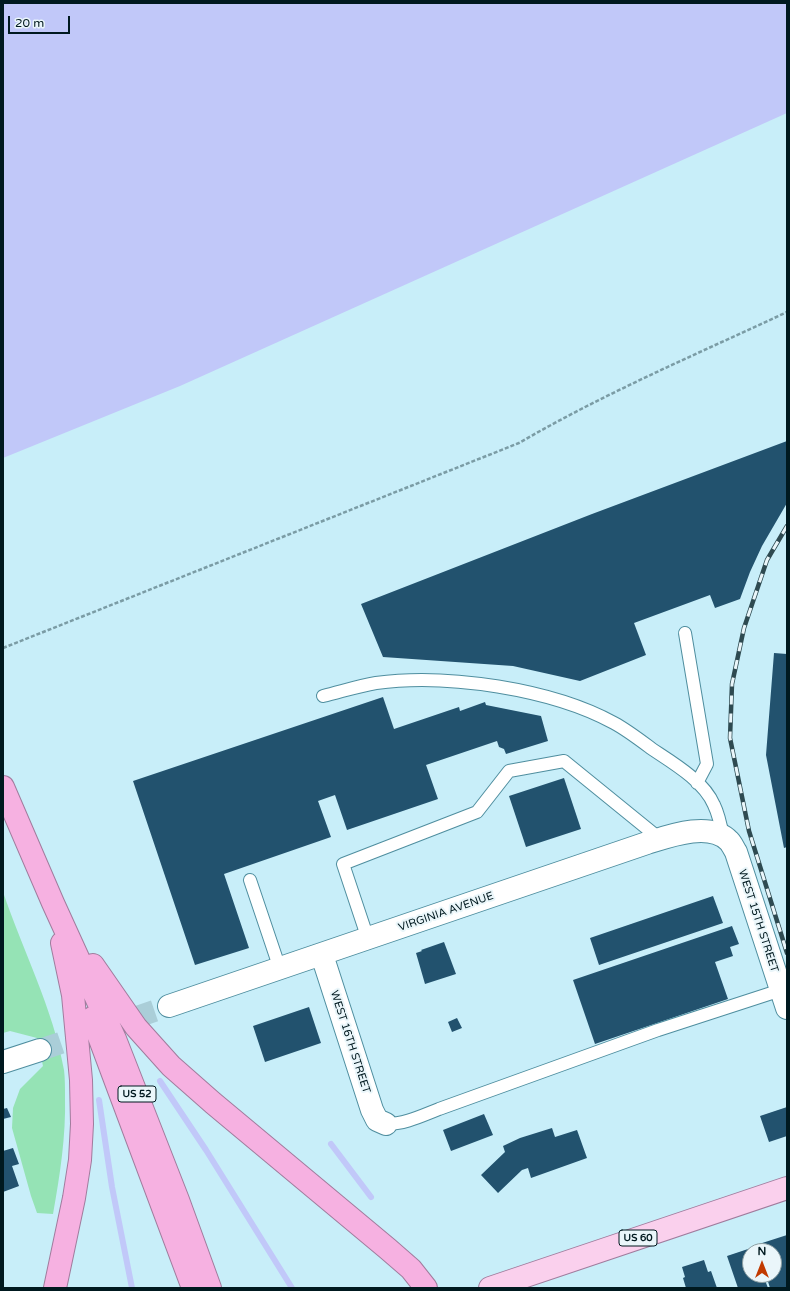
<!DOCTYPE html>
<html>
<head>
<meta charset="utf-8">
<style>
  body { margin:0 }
  #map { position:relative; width:790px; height:1291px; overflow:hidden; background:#c8eef9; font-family:"Varela Round",sans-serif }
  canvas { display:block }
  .frame { position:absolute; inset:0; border:4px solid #00191f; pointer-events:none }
  .north { position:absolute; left:742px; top:1243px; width:40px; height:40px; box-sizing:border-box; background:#eaf6fa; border:1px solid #8c9ea2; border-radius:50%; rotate:0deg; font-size:11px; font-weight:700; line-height:16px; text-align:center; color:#00191f }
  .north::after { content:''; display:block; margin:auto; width:14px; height:18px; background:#c13a00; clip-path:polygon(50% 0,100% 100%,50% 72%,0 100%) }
  .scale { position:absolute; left:8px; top:16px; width:62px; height:18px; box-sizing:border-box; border:2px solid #00191f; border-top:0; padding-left:5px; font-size:12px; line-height:14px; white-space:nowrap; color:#00191f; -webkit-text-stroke:3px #eaf6fa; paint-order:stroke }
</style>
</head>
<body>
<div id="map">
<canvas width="790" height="1291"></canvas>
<div class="frame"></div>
<div class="north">N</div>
<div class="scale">20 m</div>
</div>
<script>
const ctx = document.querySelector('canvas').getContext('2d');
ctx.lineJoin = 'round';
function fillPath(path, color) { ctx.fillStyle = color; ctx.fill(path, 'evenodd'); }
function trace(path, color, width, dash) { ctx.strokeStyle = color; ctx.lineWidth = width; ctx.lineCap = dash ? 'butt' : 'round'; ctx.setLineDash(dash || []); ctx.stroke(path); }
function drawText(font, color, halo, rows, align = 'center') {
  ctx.font = font + ' "Varela Round",sans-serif'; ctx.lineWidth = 4; ctx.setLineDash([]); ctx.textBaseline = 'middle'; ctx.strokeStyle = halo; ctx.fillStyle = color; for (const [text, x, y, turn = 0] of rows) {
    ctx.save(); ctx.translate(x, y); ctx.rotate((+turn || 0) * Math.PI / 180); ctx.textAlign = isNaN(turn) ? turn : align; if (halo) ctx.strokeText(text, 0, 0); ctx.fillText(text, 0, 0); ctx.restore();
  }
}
const green = new Path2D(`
  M3,892C23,951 53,1008 64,1070C65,1078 65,1088 65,1097C66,1136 60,1175 53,1214L37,1213L31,1196L12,1128L13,1108L20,1089L43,1066L37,1038L10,1031L3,1033Z`);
const water = new Path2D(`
  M3,3H787V113L180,386L3,458Z`);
const stream = new Path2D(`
  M160,1081L206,1150L292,1288
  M99,1100L112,1187L132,1288
  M331,1144L371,1197`);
const building = new Path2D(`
  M787,441V503L762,546L750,572L740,599L715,608L710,595L634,623L646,655L580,681L513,666L383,657L361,604L592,514Z
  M774,653L787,654V847L784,848L766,755Z
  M383,697L394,729L459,707L460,711L485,702L486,705L541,716L548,741L506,754L504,749L499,747L497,741L426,765L438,799L347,830L335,795L318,801L331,837L224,874L249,948L195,965L133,781Z
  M564,778L581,829L526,847L509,796Z
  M713,896L723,923L599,965L590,938Z
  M732,926L739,944L730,947L733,956L715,962L728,999L595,1044L573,980Z
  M444,942L456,974L425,984L416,953L422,951L421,950Z
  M309,1007L321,1043L265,1062L253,1026Z
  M457,1018L462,1028L452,1032L448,1022Z
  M787,1107V1136L769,1142L760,1116Z
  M7,1108L11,1117L3,1119V1109Z
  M484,1114L493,1135L451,1151L443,1130Z
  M552,1128L555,1137L577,1130L587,1158L531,1178L528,1168L522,1170L498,1193L481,1175L505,1152L503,1146L520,1138Z
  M13,1148L19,1164L12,1166L19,1186L3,1192V1151Z
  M787,1235V1288H770L766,1275H774V1251H758L756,1245Z
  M754,1247L755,1251H750V1275H763L768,1288H738L727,1256Z
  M704,1260L708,1272L711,1271L717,1288H686L683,1278L685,1277L682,1267Z`);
const streetTunnel = new Path2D(`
  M40,1050L169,1006`);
const path = new Path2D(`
  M3,648L519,443C605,393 697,354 787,312`);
const lane = new Path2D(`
  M685,633L707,764L697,783
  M323,696C340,692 358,686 376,683C446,673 552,689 614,723C627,730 640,740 652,749C673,763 704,781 714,805C719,815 721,826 723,837
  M250,880L280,969
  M368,939L343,864L477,812L509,771L564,761L660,839
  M386,1124C405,1124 421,1116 439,1109L658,1030L781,990`);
const street = new Path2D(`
  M322,955L372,1110L377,1120L386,1124
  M169,1006L647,843C669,836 710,821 729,841C732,844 734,849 736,852L787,1008
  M3,1062L40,1050`);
const primary = new Path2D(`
  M490,1288L787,1188`);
const highway = new Path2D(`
  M3,787L53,903L115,1039L178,1200L210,1288
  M93,965L136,1027L171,1066L213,1103L388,1249L411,1269L426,1288
  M92,1018L193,1288
  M55,1288L74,1198L80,1160L82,1124L81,1080L73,995L62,943`);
const rail = new Path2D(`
  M787,526L767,560L744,628L732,684L730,738L749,831L787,953`);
const shields = [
  [137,1094,38],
  [638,1238,38]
];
const shieldNames = [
  ["US 52",137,1094],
  ["US 60",638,1238]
];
const streetNames = [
  ["VIRGINIA AVENUE",446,912,-19],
  ["WEST 15TH STREET",758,921,72],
  ["WEST 16TH STREET",350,1042,72]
];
fillPath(green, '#95e3b5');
fillPath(water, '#c1c8f9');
trace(stream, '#c1c8f9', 6);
fillPath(building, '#22526e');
trace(streetTunnel, '#aaced8', 22, [22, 11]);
trace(lane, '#4f8e9f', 14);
trace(street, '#4f8e9f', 24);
trace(primary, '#a07c9d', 24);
trace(highway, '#a07c9d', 24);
trace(path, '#7b9ca5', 2.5, [4, 2]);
trace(lane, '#fff', 12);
trace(street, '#fff', 22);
trace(primary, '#fad0ed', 22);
trace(highway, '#f6b1e1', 22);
trace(rail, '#2e4a51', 4.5);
trace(rail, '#eaf6fa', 3, [9]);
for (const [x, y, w] of shields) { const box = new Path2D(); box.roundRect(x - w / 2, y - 8, w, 16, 3); ctx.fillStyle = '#eaf6fa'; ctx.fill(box); trace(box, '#00191f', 1); }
drawText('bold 10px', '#00191f', null, shieldNames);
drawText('11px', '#00191f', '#eaf6fa', streetNames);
</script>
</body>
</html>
